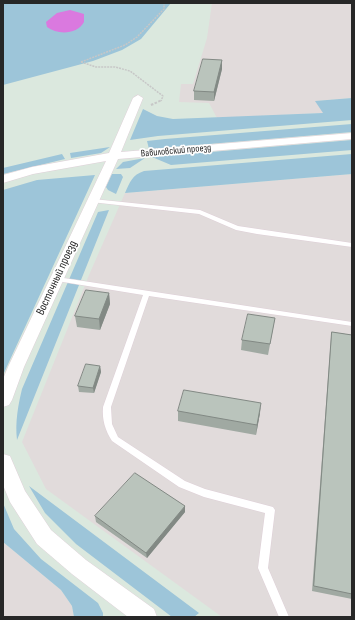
<!DOCTYPE html>
<html>
<head>
<meta charset="utf-8">
<style>
  body { margin:0 }
  #map { position:relative; width:355px; height:620px; overflow:hidden; background:#dbe8de; font-family:"Sofia Sans Condensed",sans-serif }
  canvas { display:block }
  .frame { position:absolute; inset:0; border:4px solid #272727; pointer-events:none }
</style>
</head>
<body>
<div id="map">
<canvas width="355" height="620"></canvas>
<div class="frame"></div>
</div>
<script>
const ctx = document.querySelector('canvas').getContext('2d');
ctx.lineJoin = 'round';
function fillPath(path, color) { ctx.fillStyle = color; ctx.fill(path, 'evenodd'); }
function trace(path, color, width, dash) { ctx.strokeStyle = color; ctx.lineWidth = width; ctx.lineCap = dash ? 'butt' : 'round'; ctx.setLineDash(dash || []); ctx.stroke(path); }
function drawText(font, color, halo, rows, align = 'center') {
  ctx.font = font + ' "Sofia Sans Condensed",sans-serif'; ctx.lineWidth = 3.5; ctx.setLineDash([]); ctx.textBaseline = 'middle'; ctx.strokeStyle = halo; ctx.fillStyle = color; for (const [text, x, y, turn = 0] of rows) {
    ctx.save(); ctx.translate(x, y); ctx.rotate((+turn || 0) * Math.PI / 180); ctx.textAlign = isNaN(turn) ? turn : align; if (halo) ctx.strokeText(text, 0, 0); ctx.fillText(text, 0, 0); ctx.restore();
  }
}
const industrial = new Path2D(`
  M212,3H352V98L316,101L324,113L217,118L209,103L179,102L181,84H193L207,38Z
  M352,174V617H222L46,489L22,442L89,275L125,193Z
  M3,542L61,590L72,606L74,617H3Z`);
const green = new Path2D(`
  M3,3H171L141,39L122,50L93,61L3,85Z
  M352,98V120L158,136L130,140L143,109L157,116L173,119L323,113L315,101Z
  M352,124V132L149,149L147,141L165,139Z
  M352,140V150L171,165L152,157Z
  M110,147L101,153L71,158L70,153Z
  M62,154L65,159L3,174V168Z
  M352,154V174L125,193C130,182 132,175 144,171Z
  M145,158L130,168L116,169L123,162Z
  M112,174H121L123,177L116,194L108,190L106,187Z
  M95,175L3,375V190L37,180Z
  M109,210L17,440C15,422 18,406 22,389L98,212Z
  M29,486L199,613L194,617H172L76,544L45,513Z
  M3,503L14,529L41,559L98,603L103,613V617H74L72,606L61,590L3,542Z`);
const water = new Path2D(`
  M70,10L84,14V22C77,35 57,35 47,27L46,22L57,13Z`);
const pathFar1 = new Path2D(`
  M81,62L96,67H115L130,71L163,96L161,101
  M81,62L125,45L137,37L164,9V3`);
const path = new Path2D(`
  M151,105L162,100`);
const lane = new Path2D(`
  M93,199L200,210L238,226L352,243V247L257,234L236,230L199,214L91,202V200Z
  M55,277H57L352,322V326L149,296L111,407L112,424L118,437L185,481L205,489L273,507L275,510L268,568L289,617H279L258,568L265,513L204,497L179,487L112,441C105,430 102,420 103,407L143,295L57,281L54,279Z`);
const street = new Path2D(`
  M138,95L143,98L121,152L352,133V139L118,159L24,367L12,400L9,405L3,407V379L8,367L106,161L33,174L3,183V175L32,167L109,153L133,98Z
  M3,454L10,456L25,491L51,530L86,560L154,609L157,617H128L72,574L37,544L10,502L3,485Z`);
const wall = new Path2D(`
  M222,60V69L214,101L194,100V91Z
  M109,293L110,304L100,330L77,327L75,316Z
  M275,318L268,355L241,350L242,340Z
  M332,332L352,335V599L312,591L331,338Z
  M100,366L101,372L94,393L79,392L78,386Z
  M178,411L260,413L256,435L178,421Z
  M185,512L147,558L96,522L95,516Z`);
const shadedWall = new Path2D(`
  M222,60V69L214,101V92Z
  M109,293L110,304L100,330L99,319Z
  M100,366L101,372L94,393L93,388Z
  M261,403L260,413L256,435L257,425Z
  M185,506V512L147,558L146,553Z`);
const building = new Path2D(`
  M203,59L222,60L214,92L194,91Z
  M86,290L109,293L99,319L75,316Z
  M248,314L275,318L270,344L242,340Z
  M332,332L352,335V594L314,586Z
  M86,364L100,366L93,388L78,386Z
  M184,390L261,403L257,425L178,411Z
  M135,473L185,506L146,553L95,516Z`);
const farStreetnames = [
  ["Вавиловский проезд",176,151,-5]
];
const streetNames = [
  ["Восточный проезд",57,278,-65]
];
fillPath(industrial, '#e1dbdb');
fillPath(green, '#9dc5d9');
fillPath(water, '#da79df');
trace(lane, '#dfd0d8', 1);
trace(street, '#dfd0d8', 1);
trace(pathFar1, '#c7c7c7', 1.5, [2, 1]);
trace(path, '#c7c7c7', 2, [2.5, 1.5]);
fillPath(lane, '#fff');
fillPath(street, '#fff');
fillPath(wall, '#a0a9a2');
fillPath(shadedWall, '#828984');
fillPath(building, '#bac4bc');
trace(building, '#828984', 1);
drawText('10px', '#272727', '#fff', farStreetnames);
drawText('12px', '#272727', '#fff', streetNames);
</script>
</body>
</html>
